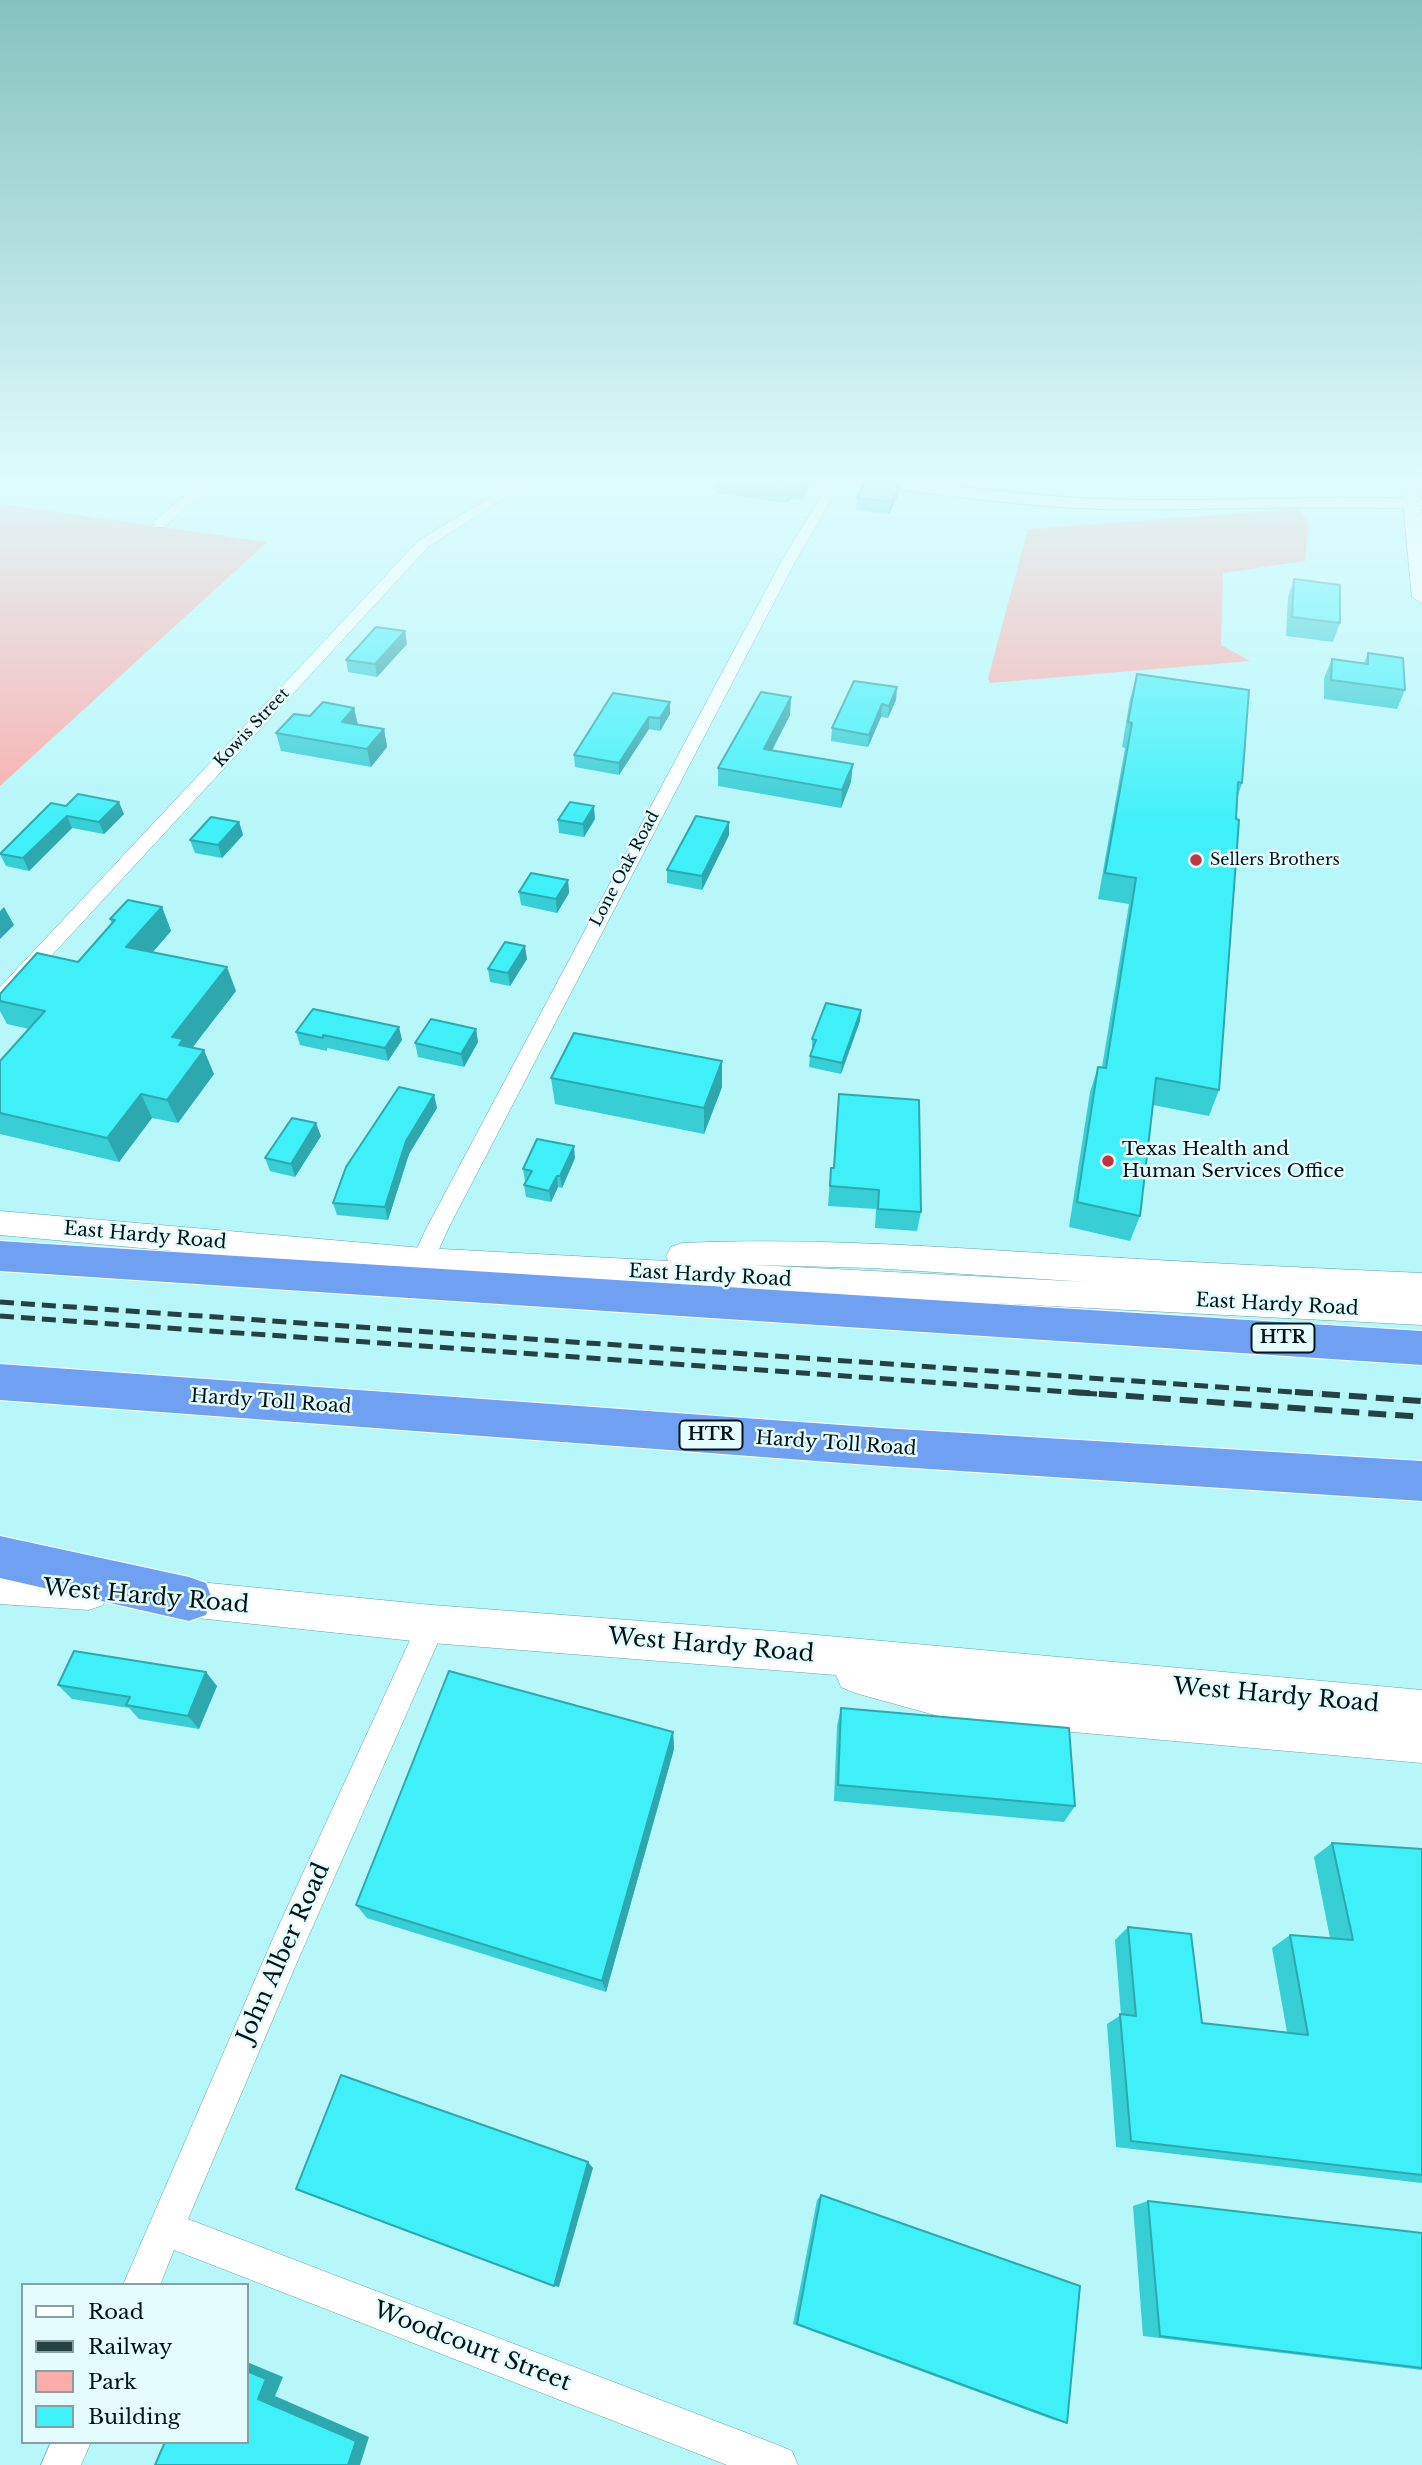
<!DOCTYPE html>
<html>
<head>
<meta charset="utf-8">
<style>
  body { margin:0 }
  #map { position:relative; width:1422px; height:2465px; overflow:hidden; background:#b7f7fa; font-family:"Libre Baskerville",serif }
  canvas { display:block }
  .legend { position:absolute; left:21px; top:2283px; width:228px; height:161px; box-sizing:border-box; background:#e4fcfd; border:2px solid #899fa0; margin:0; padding:9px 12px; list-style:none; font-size:21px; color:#001315 }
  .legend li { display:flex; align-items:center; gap:14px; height:35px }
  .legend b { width:35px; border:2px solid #899fa0 }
</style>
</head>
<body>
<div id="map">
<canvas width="1422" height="2465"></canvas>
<ul class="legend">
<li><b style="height:9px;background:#fff"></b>Road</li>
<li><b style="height:9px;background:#254143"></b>Railway</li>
<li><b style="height:19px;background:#fbadac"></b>Park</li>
<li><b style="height:19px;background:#40f0f9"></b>Building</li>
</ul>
</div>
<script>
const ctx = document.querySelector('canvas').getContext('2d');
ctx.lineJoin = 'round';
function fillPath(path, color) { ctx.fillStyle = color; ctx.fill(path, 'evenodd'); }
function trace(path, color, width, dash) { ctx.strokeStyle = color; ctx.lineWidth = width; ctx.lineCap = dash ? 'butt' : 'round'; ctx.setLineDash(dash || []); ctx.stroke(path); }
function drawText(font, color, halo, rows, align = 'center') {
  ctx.font = font + ' "Libre Baskerville",serif'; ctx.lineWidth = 5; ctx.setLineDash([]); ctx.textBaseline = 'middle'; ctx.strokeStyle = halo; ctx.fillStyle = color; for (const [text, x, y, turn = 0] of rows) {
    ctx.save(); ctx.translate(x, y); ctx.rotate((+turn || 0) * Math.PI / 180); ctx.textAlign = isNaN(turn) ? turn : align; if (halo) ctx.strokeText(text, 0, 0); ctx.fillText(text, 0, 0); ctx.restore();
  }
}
const green = new Path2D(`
  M0,504L267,542L0,786Z
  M1297,509L1309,523L1305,561L1223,573L1221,645L1250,661L990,683L988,678L1028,529Z`);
const minor = new Path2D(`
  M203,481H216L164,527H154V521Z
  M517,481H531L428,547L7,1004L0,1006V987L418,541Z
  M830,481H842L795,562L449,1227L431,1267L423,1270L415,1267L411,1261L427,1227L781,562Z
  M432,1611L442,1614L446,1624L298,1960L188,2219L778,2445L792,2451L798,2465H727L174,2250L160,2285H123L274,1936L422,1614Z
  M51,2442H91L81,2465H41Z`);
const tertiary = new Path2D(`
  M863,481C943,481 1022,497 1102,499C1209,503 1315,495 1422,499V509C1316,504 1209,511 1103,509C1025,507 947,495 870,486Z`);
const secondary = new Path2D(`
  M1401,481H1418L1422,517V603L1412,597Z
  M0,1211L423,1248L668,1261L666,1256L671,1247L682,1243C818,1237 953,1248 1089,1256C1200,1263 1311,1268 1422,1273V1325L423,1274L0,1235ZM755,1265L872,1268L1088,1282Z
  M0,1568L89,1574L103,1579L108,1592L103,1605L89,1610L0,1604Z
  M169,1579L432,1605L773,1631L1422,1690V1763L960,1722L855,1693L841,1687L836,1675L432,1643L169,1615L155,1610L150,1597L155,1584Z`);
const motorway = new Path2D(`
  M0,1241L1422,1331V1365L0,1271Z
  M0,1364L883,1428L1422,1461V1501L883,1466L0,1400Z
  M0,1536L189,1577L206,1583L212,1599L206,1615L189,1621L0,1578Z`);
const railFar1 = new Path2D(`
  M0,1302L1320,1394
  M0,1316L1097,1394`);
const rail = new Path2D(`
  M1072,1392L1422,1417
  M1295,1392L1422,1401`);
const wall = new Path2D(`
  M716,481L810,483L802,500L790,499L788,503L716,493Z
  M900,492L889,514L856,510L857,498Z
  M1294,579L1340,623L1333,642L1286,636L1288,597Z
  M405,631L407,644L377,677L348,672L346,660Z
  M1368,653L1405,690L1397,709L1324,699V678L1332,659L1364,663Z
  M1137,674L1242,783L1238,796L1219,1090L1209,1116L1153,1105L1140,1216L1130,1241L1069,1227L1090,1092L1098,1067H1102L1129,904L1098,899L1125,748L1122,747L1130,699Z
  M897,687L896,700L888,718L881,717L868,747L831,741L832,728Z
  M613,693L670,714L660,731L649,729L619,775L575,767L574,755Z
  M791,697L790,715L772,751L851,782L841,808L718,786V768Z
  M354,708L358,725L384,729L387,747L371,767L281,751L276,733L310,716Z
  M66,806L124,814L104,834L72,828L29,871L6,866L0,854Z
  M595,819L584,837L559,833L558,820Z
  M239,822L243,835L222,858L195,853L190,840Z
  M729,835L702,890L667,883V870Z
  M568,880L569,893L557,913L521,905L519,892Z
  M162,907L171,931L153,952L236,991L192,1048L214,1074L178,1123L152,1118L119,1162L0,1134V1061L29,1029L7,1024L0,1011V994L78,962L112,924L110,919Z
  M527,959L510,986L490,982L488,969Z
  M861,1010L860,1021L841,1074L809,1067L810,1056L812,1051V1039Z
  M476,1029L478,1042L464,1067L418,1057L415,1043Z
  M296,1032L402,1040L388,1061L327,1048V1051L300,1045Z
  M722,1061V1087L704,1134L555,1104L551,1078Z
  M839,1094L921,1212L917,1231L875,1228L876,1209L828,1206L831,1168H833Z
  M434,1095L437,1108L409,1154L388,1220L337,1215L333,1203Z
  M321,1136L295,1177L270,1171L265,1158Z
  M575,1158L562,1188L558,1187L551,1202L526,1197L524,1185L526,1181H525L523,1169Z
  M58,1685L217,1686L199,1729L139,1719L129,1708L72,1699Z
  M841,1708L1075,1806L1064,1822L834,1801L837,1726Z
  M673,1732L674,1749L606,1992L367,1918L356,1905Z
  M1332,1843L1422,1849V2183L1116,2147L1107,2024L1121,2015L1115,1940L1128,1927L1202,2023L1287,2032L1272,1948L1290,1935L1330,1938L1314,1857Z
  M821,2195L1067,2423L1054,2420L793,2324L817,2200Z
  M1148,2201L1422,2233V2370L1143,2336L1133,2206Z`);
const shadedWall = new Path2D(`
  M806,481H811L810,483L802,500V488Z
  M901,481L900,492L889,514L890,502Z
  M791,487L790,499L788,503V491Z
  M405,631L407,644L377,677L375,664Z
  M897,687L896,700L888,718L889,706Z
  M791,697L790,715L763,767L764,749Z
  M670,702V714L660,731V718Z
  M882,704L881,717L868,747L869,735Z
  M354,708L358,726L342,722Z
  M649,717V729L619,775V763Z
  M384,729L387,747L371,767L367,749Z
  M853,764L851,782L841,808L842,790Z
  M119,802L124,814L104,834L99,822Z
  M594,806L595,819L584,837L583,824Z
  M67,816L72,828L29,871L23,858Z
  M239,822L243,835L222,858L218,845Z
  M729,822V835L702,890V876Z
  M568,880L569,893L557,913L556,899Z
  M4,907L14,925L0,939V911Z
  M162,907L171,931L136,971L126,947Z
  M525,946L527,959L510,986L508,973Z
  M227,967L236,991L182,1061L172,1037Z
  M861,1010L860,1021L841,1074L842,1063Z
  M399,1027L402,1040L388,1061L385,1048Z
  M476,1029L478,1042L464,1067L461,1054Z
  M204,1050L214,1074L178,1123L167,1100Z
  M722,1061V1087L704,1134V1108Z
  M141,1094L152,1118L119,1162L107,1138Z
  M434,1095L437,1108L409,1154L388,1220L385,1207L406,1141Z
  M316,1123L321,1136L295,1177L291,1164Z
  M574,1146L575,1158L562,1188L560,1176Z
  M557,1176L558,1187L551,1202L549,1191Z
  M206,1672L217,1686L199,1729L188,1716Z
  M673,1732L674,1749L606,1992L602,1981Z
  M588,2162L593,2168L559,2287L554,2286Z
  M247,2362L283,2377L275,2396L369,2437L360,2465H348L258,2399L247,2371Z`);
const building = new Path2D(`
  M716,481H806L802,488L791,487L788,491Z
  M866,481H901L890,502L857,498Z
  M1294,579L1340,585V623L1292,617Z
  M376,627L405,631L375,664L346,660Z
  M1368,653L1403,658L1405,690L1331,680L1332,659L1368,664Z
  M1137,674L1249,690L1242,783L1238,782L1236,819L1239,820L1219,1090L1156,1078L1140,1216L1077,1202L1098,1067L1106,1068L1136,878L1105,873L1132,723L1128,722Z
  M854,681L897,687L889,706L882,704L869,735L832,728Z
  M761,692L791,697L764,749L853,764L842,790L718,768Z
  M613,693L670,702L660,718L649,717L619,763L574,755Z
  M323,702L354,708L342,722L384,729L367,749L276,733L294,714L310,716Z
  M78,794L119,802L99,822L67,816L23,858L0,854L51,803L66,806Z
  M570,802L594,806L583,824L558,820Z
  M696,816L729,822L702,876L667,870Z
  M211,817L239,822L218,845L190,840Z
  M531,873L568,880L556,899L519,892Z
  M128,900L162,907L126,947L227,967L172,1037L183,1039L179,1045L204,1050L167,1100L141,1094L107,1138L0,1113V1061L45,1011L0,1001V994L37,953L78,962L115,920L110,919Z
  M505,942L525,946L508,973L488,969Z
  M826,1003L861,1010L842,1063L810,1056L816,1040L812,1039Z
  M313,1009L399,1027L385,1048L323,1035V1038L296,1032Z
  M431,1019L476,1029L461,1054L415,1043Z
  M574,1033L722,1061L704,1108L551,1078Z
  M399,1087L434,1095L406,1141L385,1207L333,1203L346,1167Z
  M839,1094L919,1100L921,1212L878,1209L879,1190L830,1186L831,1168H834Z
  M292,1118L316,1123L291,1164L265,1158Z
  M537,1139L574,1146L560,1176H557L549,1191L524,1185L532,1171L523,1169Z
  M74,1651L206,1672L188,1716L126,1705L130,1697L58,1685Z
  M449,1671L673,1732L602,1981L356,1905Z
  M841,1708L1069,1728L1075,1806L838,1785Z
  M1332,1843L1422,1849V2175L1131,2141L1120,2014L1136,2016L1128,1927L1191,1934L1202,2023L1308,2035L1290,1935L1353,1940Z
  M341,2075L588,2162L554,2286L296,2189Z
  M821,2195L1080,2286L1067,2423L797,2324Z
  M1148,2201L1422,2233V2368L1160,2336Z
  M247,2371L266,2379L258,2399L356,2441L348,2465H155L165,2442H247Z`);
const markers = [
  [1196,860,7,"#c43442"],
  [1108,1161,7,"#c43442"]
];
const farStreetnames = [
  ["Kowis Street",252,728,-47],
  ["Lone Oak Road",625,869,-62]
];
const farPoinames = [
  ["Sellers Brothers",1210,860]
];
const shields = [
  [1283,1338,63],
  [711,1435,63]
];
const shieldNames = [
  ["HTR",1283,1338],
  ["HTR",711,1435]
];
const poiNames = [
  ["Texas Health and",1122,1150],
  ["Human Services Office",1122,1172]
];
const streetNames = [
  ["East Hardy Road",145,1236,5],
  ["East Hardy Road",710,1276,3],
  ["East Hardy Road",1277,1305,3],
  ["Hardy Toll Road",271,1402,4],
  ["Hardy Toll Road",836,1444,4]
];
const nearStreetnames = [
  ["West Hardy Road",146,1597,5],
  ["West Hardy Road",711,1646,5],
  ["West Hardy Road",1276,1696,5],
  ["John Alber Road",284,1953,-66],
  ["Woodcourt Street",472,2347,21]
];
fillPath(green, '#fbadac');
trace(minor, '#65a2a5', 1);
trace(tertiary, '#65a2a5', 2);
trace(secondary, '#65a2a5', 1);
trace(motorway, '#fff', 2);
fillPath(minor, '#fff');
fillPath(tertiary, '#fff');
fillPath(secondary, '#fff');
fillPath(motorway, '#70a0f2');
trace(railFar1, '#254143', 5, [14, 7]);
trace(rail, '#254143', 6, [18, 9]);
fillPath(wall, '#37ced6');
fillPath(shadedWall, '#2da8ae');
fillPath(building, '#40f0f9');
trace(building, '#2da8ae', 2);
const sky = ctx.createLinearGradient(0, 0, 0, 826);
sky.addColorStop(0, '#85c2bf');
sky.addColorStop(0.58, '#dffbfd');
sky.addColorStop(1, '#dffbfd00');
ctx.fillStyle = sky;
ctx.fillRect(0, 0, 1422, 826);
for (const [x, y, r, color] of markers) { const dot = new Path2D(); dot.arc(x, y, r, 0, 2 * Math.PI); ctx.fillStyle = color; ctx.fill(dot); trace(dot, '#e4fcfd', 2.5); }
drawText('16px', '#001315', '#e4fcfd', farStreetnames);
drawText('16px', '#001315', '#e4fcfd', farPoinames, 'left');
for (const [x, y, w] of shields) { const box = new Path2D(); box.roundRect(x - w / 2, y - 14.5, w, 29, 5); ctx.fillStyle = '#e4fcfd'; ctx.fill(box); trace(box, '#001315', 2); }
drawText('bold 18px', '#001315', null, shieldNames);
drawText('19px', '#001315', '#e4fcfd', poiNames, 'left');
drawText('19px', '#001315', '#e4fcfd', streetNames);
drawText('23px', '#001315', '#e4fcfd', nearStreetnames);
</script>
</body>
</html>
